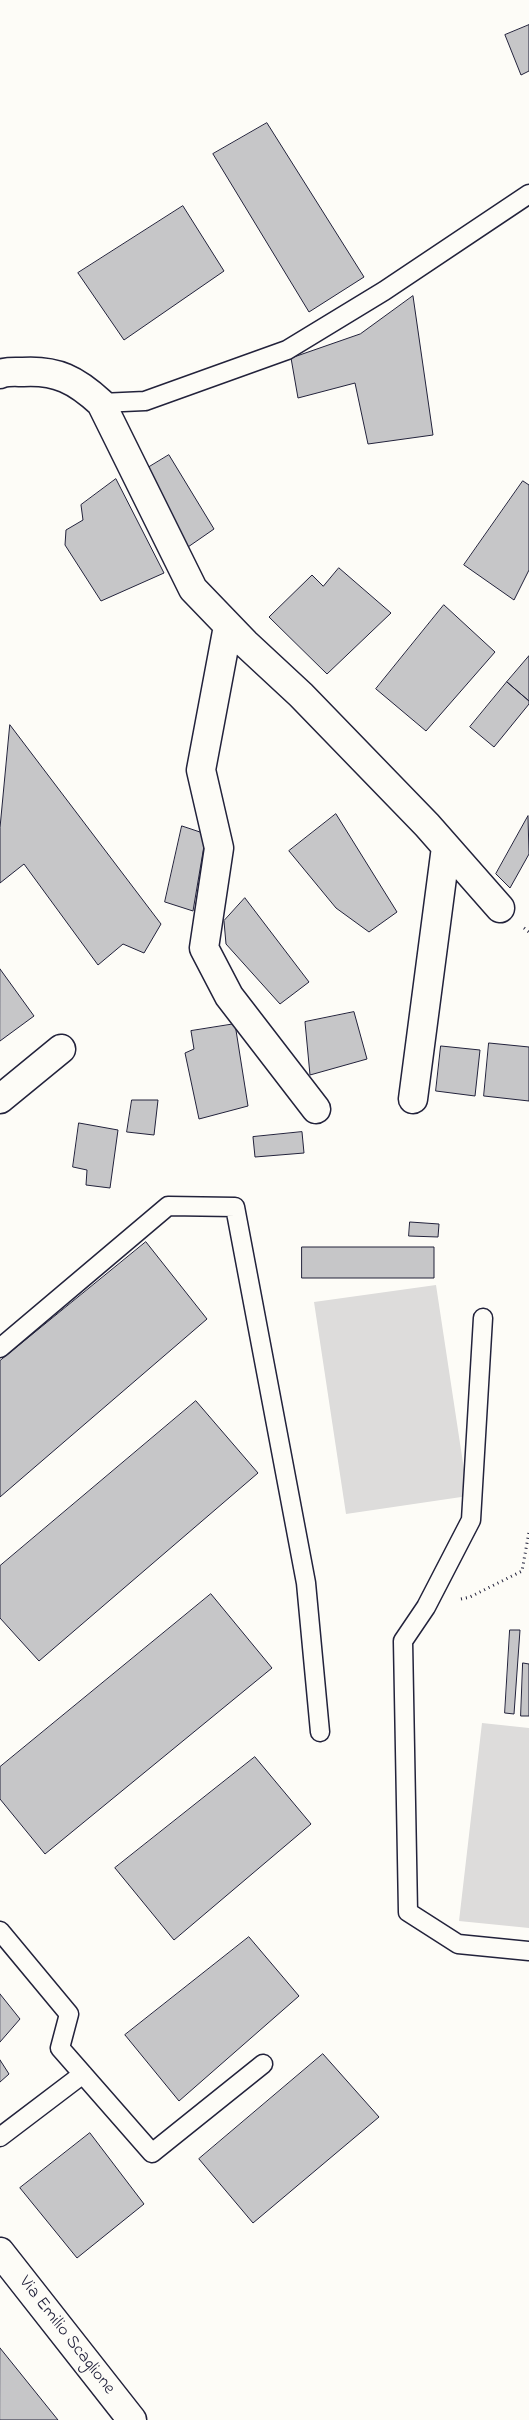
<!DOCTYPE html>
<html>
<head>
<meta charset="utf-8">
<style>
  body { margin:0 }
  canvas { display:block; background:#fdfcf7 }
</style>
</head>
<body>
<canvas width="529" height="2420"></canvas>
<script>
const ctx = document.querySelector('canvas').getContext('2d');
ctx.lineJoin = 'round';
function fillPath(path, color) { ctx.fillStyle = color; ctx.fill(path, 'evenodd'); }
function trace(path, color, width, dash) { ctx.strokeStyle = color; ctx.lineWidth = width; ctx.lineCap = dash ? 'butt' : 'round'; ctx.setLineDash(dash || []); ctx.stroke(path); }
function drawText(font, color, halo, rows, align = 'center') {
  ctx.font = font + ' "Indie Flower",sans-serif'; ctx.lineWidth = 4; ctx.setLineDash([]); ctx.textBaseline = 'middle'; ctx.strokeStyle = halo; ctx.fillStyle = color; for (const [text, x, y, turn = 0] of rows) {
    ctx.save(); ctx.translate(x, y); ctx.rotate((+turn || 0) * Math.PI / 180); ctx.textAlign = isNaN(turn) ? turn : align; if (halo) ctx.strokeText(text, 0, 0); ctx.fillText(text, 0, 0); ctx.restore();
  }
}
const green = new Path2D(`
  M436,1285L468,1496L346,1514L314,1302Z
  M482,1723L529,1728V1928L459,1921Z`);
const building = new Path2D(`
  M529,25V71L521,75L505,35Z
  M267,123L364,277L309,312L213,154Z
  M183,206L224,271L124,340L78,273Z
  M413,296L433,435L368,444L355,383L298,398L291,358L360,334Z
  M169,455L214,529L188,547L146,469Z
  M116,479L164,573L101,601L65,545L66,530L83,520L81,505Z
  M523,481L529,485V570L514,600L464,565Z
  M339,568L391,613L327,674L269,617L312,575L323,586Z
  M444,605L495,652L426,731L376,689Z
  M529,656V701L507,682Z
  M507,682L529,701V704L494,747L470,727Z
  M10,725L161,924L144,953L123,944L98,965L24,864L0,883V828Z
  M336,814L397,912L369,932L336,908L289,851Z
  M528,816L529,854L510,888L496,874Z
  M182,826L206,834L193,911L165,902Z
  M245,898L309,982L280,1004L226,944L224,921Z
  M0,969L34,1016L0,1041Z
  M354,1012L367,1059L310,1075L305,1022Z
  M235,1024L248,1106L199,1119L185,1053L194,1049L191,1031Z
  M489,1043L529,1047V1101L484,1096Z
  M441,1046L480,1050L475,1096L436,1091Z
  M132,1100H158L154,1135L127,1132Z
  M79,1123L118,1130L110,1188L86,1185L87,1170L73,1167Z
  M302,1132L304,1153L255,1157L253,1137Z
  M410,1222L439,1224L438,1237L409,1236Z
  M146,1242L207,1319L0,1497V1361Z
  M302,1247H434V1278H302Z
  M196,1401L258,1473L39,1661L0,1618V1566Z
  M211,1594L272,1668L45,1854L0,1799V1767Z
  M510,1630H520L514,1714L505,1713Z
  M523,1663L529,1664V1716H521Z
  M255,1757L311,1824L174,1940L115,1868Z
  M249,1937L299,1996L179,2101L125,2035Z
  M0,1994L20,2019L0,2042Z
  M323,2054L379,2117L253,2223L199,2159Z
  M0,2060L9,2074L0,2082Z
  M90,2133L144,2204L77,2258L20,2188Z
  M0,2348L58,2420H0Z`);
const path = new Path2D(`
  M524,928L529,932
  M461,1599L470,1597L522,1571L529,1532`);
const lane = new Path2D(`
  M101,403L145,401L287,350L384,291L529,194
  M483,1318L471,1520L426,1607L403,1641L408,1912L458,1944L529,1951
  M0,1348L168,1206L235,1207L306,1583L320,1732
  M0,1931L69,2014L60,2048L152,2153L263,2064
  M0,2137L83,2074`);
const street = new Path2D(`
  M0,374C7,371 16,372 23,372C57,370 76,380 101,403L193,589L245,643L301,695L427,825L500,908
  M228,626L201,770L219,848L204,948L229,996L316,1109
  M0,1099L61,1049
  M413,1099L446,847`);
const secondary = new Path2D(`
  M0,2252L132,2420`);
const streetNames = [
  ["Via Emilio Scaglione",66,2336,52]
];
fillPath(green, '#dddcdb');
fillPath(building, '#c6c6c8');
trace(building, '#22223b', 1);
trace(lane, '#22223b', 21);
trace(street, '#22223b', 31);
trace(secondary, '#22223b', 31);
trace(path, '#22223b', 3, [1, 4]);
trace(lane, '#fdfcf7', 18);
trace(street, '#fdfcf7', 28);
trace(secondary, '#fdfcf7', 28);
drawText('18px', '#22223b', '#fdfcf7', streetNames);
</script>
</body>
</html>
